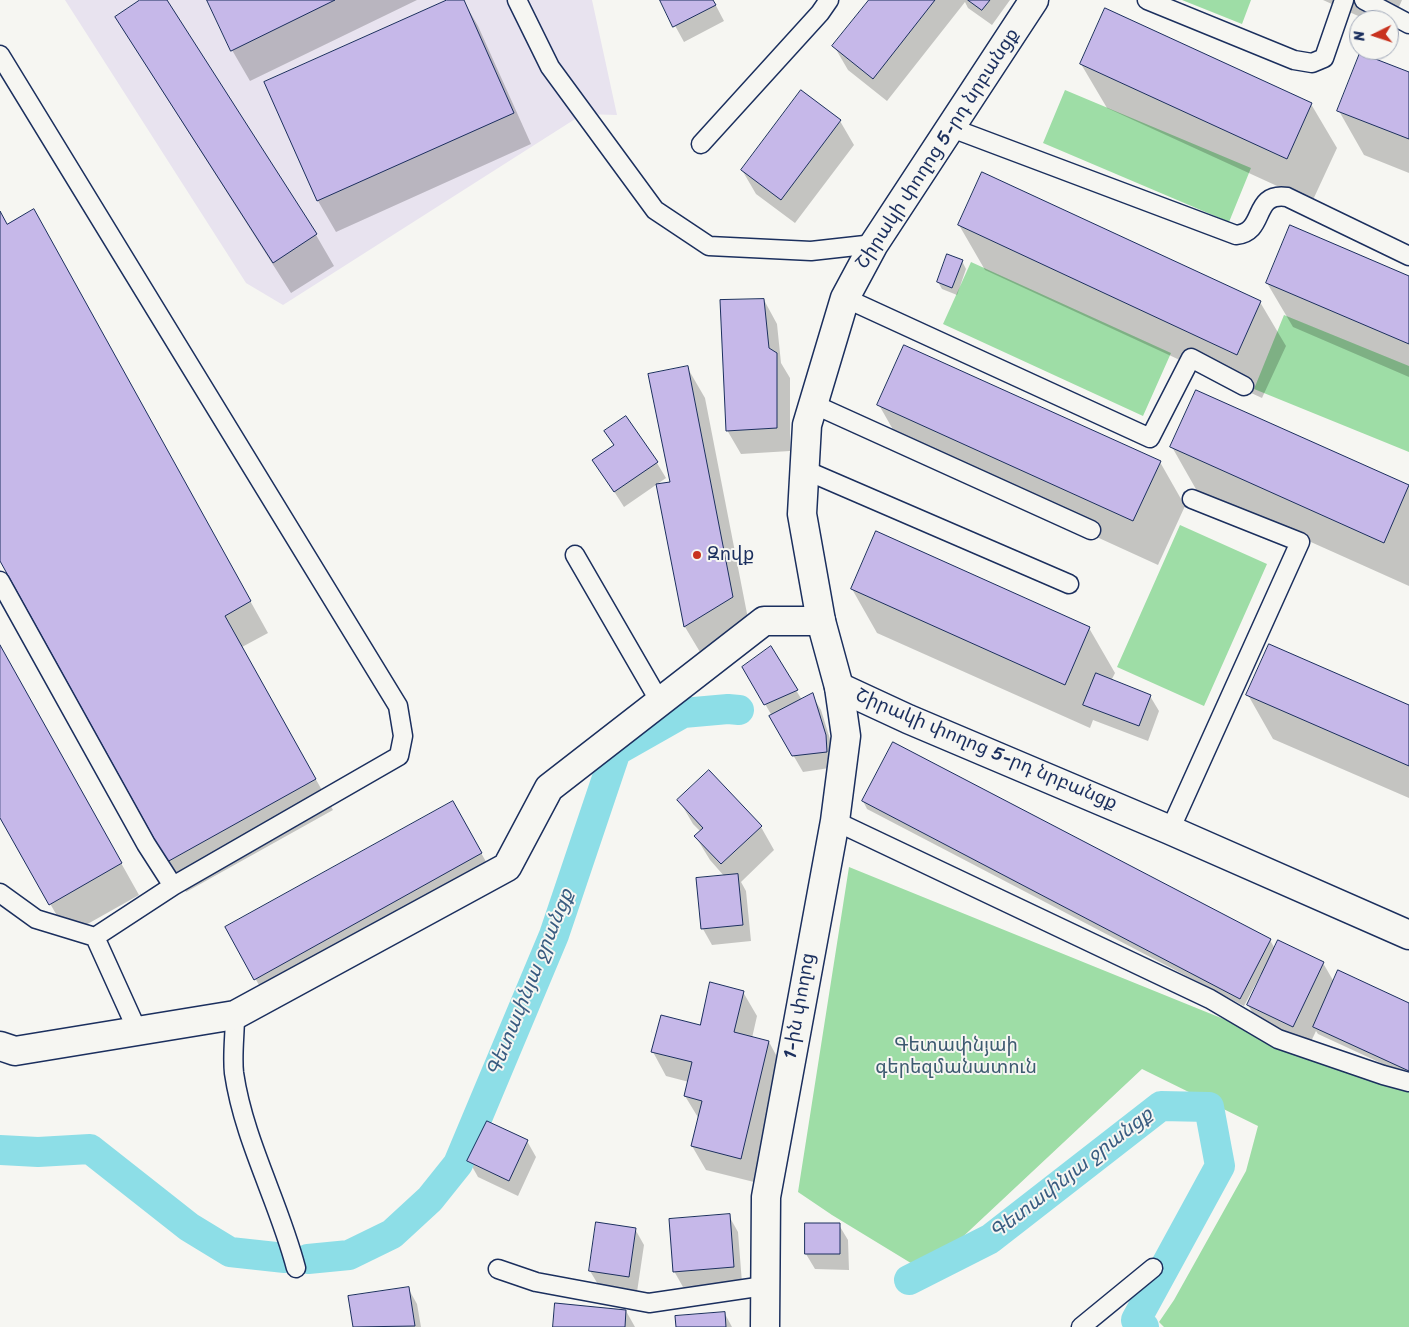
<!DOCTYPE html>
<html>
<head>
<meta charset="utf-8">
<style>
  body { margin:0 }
  #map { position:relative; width:1409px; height:1327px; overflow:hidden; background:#f6f6f2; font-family:Sriracha,sans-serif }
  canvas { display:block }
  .north { position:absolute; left:1349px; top:10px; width:50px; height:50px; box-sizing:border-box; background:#f6f6f2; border:1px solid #9ea6b7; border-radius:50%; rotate:266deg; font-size:14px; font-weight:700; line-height:20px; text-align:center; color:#1b2f5e }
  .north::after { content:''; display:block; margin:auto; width:18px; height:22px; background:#c8321e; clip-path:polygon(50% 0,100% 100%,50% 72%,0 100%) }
</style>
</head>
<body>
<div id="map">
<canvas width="1409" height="1327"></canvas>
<div class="north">N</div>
</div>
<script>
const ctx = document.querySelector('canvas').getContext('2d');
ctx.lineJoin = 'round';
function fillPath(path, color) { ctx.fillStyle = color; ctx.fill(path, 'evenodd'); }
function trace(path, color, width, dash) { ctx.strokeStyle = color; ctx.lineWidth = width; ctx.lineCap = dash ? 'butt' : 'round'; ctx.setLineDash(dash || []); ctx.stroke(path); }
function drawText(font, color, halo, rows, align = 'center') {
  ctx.font = font + ' Sriracha,"Noto Sans Armenian",sans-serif'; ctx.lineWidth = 4; ctx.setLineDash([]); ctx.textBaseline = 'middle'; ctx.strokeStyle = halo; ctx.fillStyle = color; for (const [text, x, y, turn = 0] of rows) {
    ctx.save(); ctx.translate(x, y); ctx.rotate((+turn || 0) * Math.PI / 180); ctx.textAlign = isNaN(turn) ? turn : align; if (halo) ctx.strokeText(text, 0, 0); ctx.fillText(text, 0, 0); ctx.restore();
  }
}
const built = new Path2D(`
  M65,0H592L617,115L583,114L283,305L246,283Z`);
const green = new Path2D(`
  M1182,0H1251L1242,24Z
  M1065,90L1251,168L1229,222L1043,143Z
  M971,262L1171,353L1143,416L943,324Z
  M1284,315L1409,366V452L1254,389Z
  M1180,525L1267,564L1204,706L1117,667Z
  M849,867L1226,1020L1389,1082H1409V1327H1164L1159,1322L1174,1300L1246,1171L1258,1126L1142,1069L938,1260L919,1268L832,1215L798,1192Z`);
const shadow = new Path2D(`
  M143,0H165L316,235L334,266L291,293L135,48L117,17Z
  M208,0H417L250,81L232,50Z
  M450,0H463L478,26L531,144L336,232L318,201L265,83Z
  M661,0H713L724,21L684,42Z
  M870,0H1010L992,25L968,8L965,2L887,101L848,70L834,46Z
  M1323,0H1402L1389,30V20H1367Z
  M1081,64L1311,104L1337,148L1312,202L1107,108Z
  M1409,73V173L1364,155L1339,111Z
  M840,121L854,145L795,223L756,194L742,170Z
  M0,212L7,226L51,242L268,633L242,647L333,810L186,892L0,558Z
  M959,225L1260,302L1286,346L1262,398L985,270Z
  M962,261L966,269L957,295L942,289L938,282Z
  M1409,277V377L1293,327L1267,283Z
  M764,300L777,324L781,363L790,378V451L741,454L727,430Z
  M687,367L705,398L750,629L703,657L685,627L658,485L671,483Z
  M1196,391L1409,486V586L1197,491L1172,447Z
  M879,405L1160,462L1185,506L1158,565L904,449Z
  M594,460L657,463L666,478L624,507Z
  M852,589L1089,628L1115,673L1111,681L1150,696L1159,711L1148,741L1093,720L1090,728L877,633Z
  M0,647L139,895L68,935L0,816Z
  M770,648L802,700L812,695L821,710L834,752L836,767L803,772L771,717L772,716L744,667Z
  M1248,695L1409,707V798L1273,739Z
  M679,800L761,827L774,850L741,882L746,891L751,941L712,945L703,929L698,879L725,877L710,860L696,837L701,832L693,824Z
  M863,801L1270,940L1275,949L1323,963L1334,982L1409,1004V1076L1318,1034L1316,1031L1307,1050L1262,1028L1248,1005L1263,975L1261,974L1244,1006L867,809Z
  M470,833L499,885L273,1010L227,928Z
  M743,992L757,1016L752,1038L769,1042L782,1066L754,1182L706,1170L692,1146L699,1119L685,1096L689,1082L666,1076L653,1052L701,1026Z
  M527,1141L536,1157L518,1196L478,1177L469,1161Z
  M729,1216L738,1232L742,1283L683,1287L674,1271Z
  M839,1225L848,1240L849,1270L815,1269L806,1254Z
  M635,1229L644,1245L637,1292L599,1286L590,1271Z
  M408,1288L417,1304L421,1327H354L350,1297Z
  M626,1311L635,1327H554Z
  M725,1314L732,1327H677Z`);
const canal = new Path2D(`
  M0,1150L38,1152L90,1149L189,1227L230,1252L285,1258
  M308,1259L349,1255L392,1234L430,1199L458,1164L554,935L616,751L683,713L728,709L739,710
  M909,1280L990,1239L1161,1106L1209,1107L1220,1166L1136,1320L1144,1327`);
const building = new Path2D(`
  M140,0H167L317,234L273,263L115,17Z
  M207,0H335L231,51Z
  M447,0H464L514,113L317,201L264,82Z
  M660,0H713L716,5L673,27Z
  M869,0H935L873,79L832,46Z
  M968,0H990L982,10Z
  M1105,8L1312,103L1287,159L1080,64Z
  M1360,53L1409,72V139L1337,111Z
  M801,90L841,120L781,200L741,170Z
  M982,172L1261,301L1237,355L958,225Z
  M34,209L251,601L225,616L316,779L167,862L0,561V211L7,224Z
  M1290,225L1409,276V344L1266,283Z
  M947,254L963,260L952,288L937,282Z
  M764,299L769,348L777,353V428L726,431L720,300Z
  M904,345L1161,461L1133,521L877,405Z
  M688,366L733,597L684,627L656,484L670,482L648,374Z
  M1196,390L1409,485L1384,543L1170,447Z
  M626,416L658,462L614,492L592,460L614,445L604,431Z
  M876,531L1090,627L1065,685L851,589Z
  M1269,644L1409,705V766L1246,695Z
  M0,645L122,863L49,905L0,818Z
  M771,646L798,690L764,705L742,667Z
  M1096,673L1151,695L1139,726L1083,705Z
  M813,693L826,735L827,752L792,756L769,716Z
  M893,742L1271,939L1240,999L862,801Z
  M709,770L762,826L721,864L694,836L703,828L677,800Z
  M453,801L482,853L254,980L225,927Z
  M738,874L743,925L701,929L696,878Z
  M1278,940L1324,962L1293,1027L1247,1005Z
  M1338,970L1409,1003V1071L1313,1027Z
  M710,982L744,991L734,1032L769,1041L741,1159L691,1146L702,1101L684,1096L692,1062L651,1052L661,1015L700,1025Z
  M487,1121L528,1140L509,1181L467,1161Z
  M730,1214L734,1267L673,1272L669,1219Z
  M596,1222L636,1228L629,1277L589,1271Z
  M805,1223H840V1254H805Z
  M409,1287L415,1326L353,1327L348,1296Z
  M555,1303L626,1310L625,1327H553Z
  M725,1312L726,1327H676L675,1316Z`);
const service = new Path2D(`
  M517,0L550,67L655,210L709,246L811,251L874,244
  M1147,0L1294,60L1312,63L1324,58L1344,0
  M1364,0L1409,24
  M0,55L398,706L403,736L399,756L173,886
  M949,127L1236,235C1267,232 1251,192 1287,197L1409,256
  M701,144L820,13L829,0
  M845,298L1150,438L1191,358L1244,386
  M813,404L1091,530
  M805,470L1069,584
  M575,555L660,702
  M0,581L146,844L173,886L95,937
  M835,821L1210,999L1278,1039L1383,1075L1409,1082
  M1170,830L1300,542L1192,499
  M0,893L36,919L95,937L138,1032
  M235,1015C235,1034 232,1055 234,1073C244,1141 279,1202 296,1268
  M498,1269L536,1282L649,1303L764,1286
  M1081,1327L1153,1268`);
const minor = new Path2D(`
  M0,1046L15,1051L235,1015L507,867L549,788L764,621H821`);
const tertiary = new Path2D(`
  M839,687L908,719L1170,830L1409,935`);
const secondary = new Path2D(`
  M765,1327L766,1197L835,821L846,736L839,687L821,621L802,514L807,425L845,298L874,244L1034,0`);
const markers = [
  [697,555,5,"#c8321e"]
];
const streetNames = [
  ["Շիրակի փողոց 5-րդ նրբանցք",938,149,-57],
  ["Շիրակի փողոց 5-րդ նրբանցք",986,750,23],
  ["1-ին փողոց",800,1006,-80]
];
const poiNames = [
  ["Զովք",707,555]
];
const parkNames = [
  ["Գետափնյաի",956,1046],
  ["գերեզմանատուն",956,1068]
];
const waterNames = [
  ["Գետափնյա ջրանցք",531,983,-68],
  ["Գետափնյա ջրանցք",1072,1174,-38]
];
fillPath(built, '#e8e3ef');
fillPath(green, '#9edda6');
fillPath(shadow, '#0003');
trace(canal, '#8ddee7', 30);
fillPath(building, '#c6b8e9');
trace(building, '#1b2f5e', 1);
trace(service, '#1b2f5e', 21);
trace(minor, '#1b2f5e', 31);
trace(tertiary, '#1b2f5e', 31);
trace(secondary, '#1b2f5e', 31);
trace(service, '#f6f6f2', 18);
trace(minor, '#f6f6f2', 28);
trace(tertiary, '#f6f6f2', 28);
trace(secondary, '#f6f6f2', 28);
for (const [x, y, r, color] of markers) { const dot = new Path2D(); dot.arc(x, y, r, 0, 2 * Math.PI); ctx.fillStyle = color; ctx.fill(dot); trace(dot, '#f6f6f2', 2); }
drawText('19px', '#1b2f5e', '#f6f6f2', streetNames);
drawText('19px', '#1b2f5e', '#f6f6f2', poiNames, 'left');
drawText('19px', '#3c5a70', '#f6f6f2', parkNames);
drawText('italic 20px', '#385b80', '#f6f6f2', waterNames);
</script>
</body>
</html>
